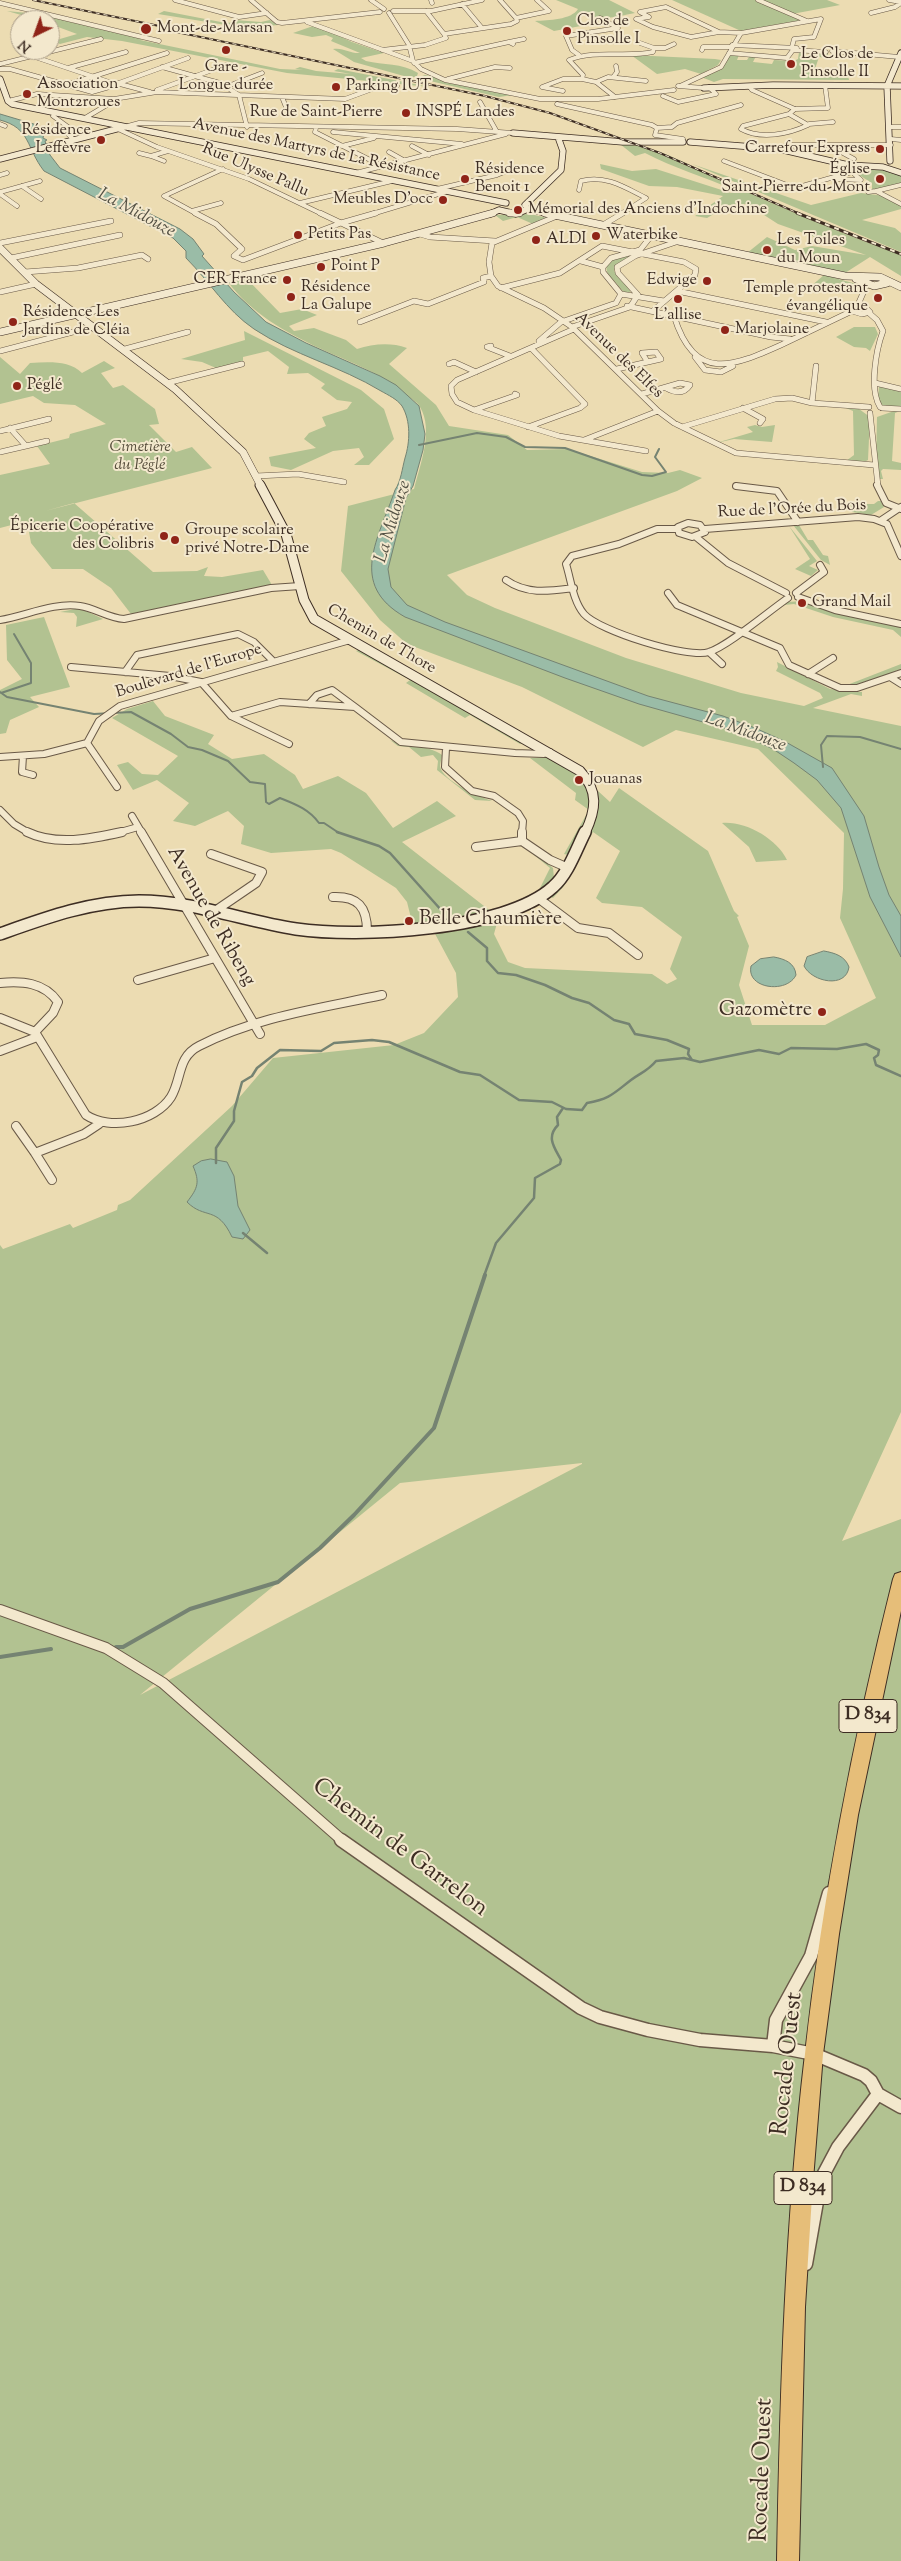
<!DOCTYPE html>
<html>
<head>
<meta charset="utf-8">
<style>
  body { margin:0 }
  #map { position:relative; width:901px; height:2561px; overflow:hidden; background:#ecdcb2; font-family:"Sorts Mill Goudy",serif }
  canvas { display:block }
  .north { position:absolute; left:10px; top:10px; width:50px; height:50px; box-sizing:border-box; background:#f3e8cd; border:1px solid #aa9d89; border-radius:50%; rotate:222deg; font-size:14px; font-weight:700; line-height:20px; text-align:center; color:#3d2d23 }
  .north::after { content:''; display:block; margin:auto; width:18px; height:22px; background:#8f2418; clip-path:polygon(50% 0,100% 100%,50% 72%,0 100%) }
</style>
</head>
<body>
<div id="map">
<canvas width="901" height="2561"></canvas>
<div class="north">N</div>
</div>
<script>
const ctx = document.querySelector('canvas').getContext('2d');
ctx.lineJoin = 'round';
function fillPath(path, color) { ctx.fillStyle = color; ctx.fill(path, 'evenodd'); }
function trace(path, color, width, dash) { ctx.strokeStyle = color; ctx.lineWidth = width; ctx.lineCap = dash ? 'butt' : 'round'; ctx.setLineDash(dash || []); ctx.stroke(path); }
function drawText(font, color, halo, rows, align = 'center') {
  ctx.font = font + ' "Sorts Mill Goudy",serif'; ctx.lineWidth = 4; ctx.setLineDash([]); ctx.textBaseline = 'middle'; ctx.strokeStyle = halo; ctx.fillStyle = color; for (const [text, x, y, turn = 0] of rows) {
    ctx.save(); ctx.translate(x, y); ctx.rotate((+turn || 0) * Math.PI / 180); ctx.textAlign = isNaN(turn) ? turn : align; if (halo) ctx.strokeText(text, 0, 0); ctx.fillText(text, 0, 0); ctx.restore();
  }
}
const green = new Path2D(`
  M556,0H609L635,13C619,16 599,22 584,14L580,15L579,19L586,25L554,31L535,21C549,20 571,20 578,9Z
  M672,0H755L802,20L741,31Z
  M760,0H827L840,5L792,14Z
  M7,11L38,14L142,39L140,40L280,69L303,70L295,69L300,67L316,71L351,74L334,71L338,69L430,87L287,73L122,41L87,37L60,44L53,41L77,34L50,24V20H39Z
  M164,11L226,23L236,22L235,20L261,22L270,20L278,25L256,27L232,26L158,14Z
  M316,25L352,42L384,53L361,58L366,61C383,65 402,63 418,73L417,76L411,78L354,62L333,49C343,47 351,54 360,53L331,41L333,38L326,35L312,37L293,33Z
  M799,52L803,53L802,57L811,58L814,54L805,52L828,53V58L819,57L814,72L848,76L849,80L723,79L714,82L701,77C718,71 724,71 729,54L739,55L737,60H747L749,57L756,56L753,62L772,64L774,60L794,61L798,59Z
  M631,55L715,59L721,60L718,65L701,74L685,69L657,74Z
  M425,75L513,95L499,97L417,78Z
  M620,144C657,144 697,170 731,185C787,210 843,234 901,255V276L870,257L845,273L747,253L767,237L795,250L812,246L866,255L778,224L747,204L729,205L707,218L695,216L723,196L677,187L649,186L601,169L600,164L632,171L656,169L731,193L734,190C705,177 673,168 645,153L635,156Z
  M692,164L811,205L861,193L885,196L901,205V209L862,220L895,228L901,233V252Z
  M879,167L901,174V184L872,190V183L854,172L859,168Z
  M530,214L548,218L533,224L517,217L503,221L495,215Z
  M630,254L632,255L616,265L614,271L631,291L628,293C622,292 620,288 616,283C597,265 609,260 630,254Z
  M824,275L864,286L856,294L810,287Z
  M246,278L280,313L302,309L317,315L289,326L294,331L314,328L346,340L357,349C373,344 390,342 407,348L389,364L436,405L449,426L508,435L527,450L568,449L642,472L668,473L680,470L702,478L677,491L447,575L467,595L495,608L626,658L741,693L804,706L823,698L820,693L776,671L778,667L777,662L830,689L862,692V696L851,694L813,708L901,726V1412L842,1541L901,1519V2561H0V1245L3,1249L70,1224L73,1228L117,1210L118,1205L130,1200L232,1106L273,1058L394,1045L424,1033L458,997L456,973L434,932L412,922L407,902L396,888L341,853L331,849L271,853L241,844L244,826L228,811L195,826L173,821L189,803L157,780L133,790L117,765L128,762L142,774L158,775L178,756L112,718L127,709L153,701L165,716L214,735L208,744L232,759L264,754L295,775L303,789L338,776L366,793L393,828L437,801L456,816L402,842L493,913L539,890L550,868L528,850L530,849L553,868L554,878L546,888L500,912L494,934L508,962L525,968L652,974L667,984L677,979L670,969L682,937L642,907L602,903L596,898L620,851L593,832L564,886L553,898L549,896L596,814L599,806L598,791L610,802L619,788L708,851L734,911L739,916L737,917L749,946L739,985L752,1025H825L876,998L840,918L843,889L844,833L758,749L676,730L643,747L522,687L407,644L380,620L341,571L348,506L414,489C420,465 434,430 420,407C418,403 413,400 409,397C383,373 351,363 319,348C285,332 251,313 228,282ZM582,1463V1464L140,1695L400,1483Z
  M854,327H875L878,334L870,351L866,348L854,347L836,337Z
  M244,331L361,390L384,409L394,439L369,465H354L364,457L359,448L333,451L291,470L271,466L269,457L316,448L304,439L309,433L326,426L322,417L347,409L352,402L337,400L321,388L325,384L308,373L287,374L289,367L268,351L243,357V362L216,368L202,362L181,359L245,340Z
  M0,357L20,374L30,363C48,362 69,360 82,373L104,361L115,368L101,373L113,388L123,385L155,409L159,424L149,425L176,452L192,447L212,468L45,511L74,503L153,572L197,571L208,567L204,576L222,577L263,570L272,585L131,614L111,588L83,569H52L31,543L27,521L0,528V475L50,464L37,446L69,438L70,434L106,424L75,405L44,403L33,396L0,404Z
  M879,386L901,391V408L882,406L878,398Z
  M846,408L859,409L870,417L868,460L864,462L846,461L854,455L853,411Z
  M894,411H900L895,413L892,461L901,463V470L883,469L881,471L883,479H880L876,463L877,417Z
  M755,425L762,427L775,425L772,442L734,439L716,443L753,432L747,427Z
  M878,501H881L884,507L871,515L852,512L850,504H874Z
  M793,525H799L808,540H813L823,555L828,556L830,565L821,560Z
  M789,526L817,561L809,566L818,570L811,576L795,569L810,559Z
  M803,601L901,626V637L893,630L833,617L794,604L784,605L787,602Z
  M80,608L103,619L76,627L77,617L74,613L60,612Z
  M44,617L70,687L30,697L39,707L10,720L6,733L0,734V690L22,679L7,660L6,625Z
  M361,649L524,742L520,744L470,715L465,718L406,683L410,680L356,651Z
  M901,664V669C882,676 854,693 835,683L847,685Z
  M390,740C406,747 427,744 442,755C442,758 440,763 440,766C442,781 480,797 492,801L475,800L437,770L438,761L433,755L421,757L409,747L398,746Z
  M551,757C607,790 596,804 568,855L564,854L589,810L575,800L576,793L530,758Z
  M722,823C746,821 777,839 787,860L756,862L749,847Z`);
const water = new Path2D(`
  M0,114L37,125L35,126L44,133L43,138L47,140L45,141L50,155L60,168L180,229L193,239L204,254L202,256L234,292L266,322L306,343L380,376L396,385L419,406L425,434L423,450L413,486L406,498L388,569L391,587L407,605L445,622L648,696L723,716L755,728L784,741L832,768L864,816L879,867L889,895L901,916V957L870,897L841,808L817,780L794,763L773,749L735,731L639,704L565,678L405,617C347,584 379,538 395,490C401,481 402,469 405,458C410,442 411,421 402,406C397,399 388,395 381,391C340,366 293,355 254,329C226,310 210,282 186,258V251L173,238L44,171C26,148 31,128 0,120Z
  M824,951C835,953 845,956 849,967C846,989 812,982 804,966L807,957Z
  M774,957C785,959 795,963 796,975C787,994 746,989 751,966L760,959Z
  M211,1159L227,1162L234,1176L238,1206L250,1230L243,1239L232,1237C217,1205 205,1220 187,1202C198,1188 200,1182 193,1166L201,1161Z`);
const streamFar2 = new Path2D(`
  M419,445L477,433L506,437L525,447L565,448L642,475L652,476L666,472L655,457L659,449
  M0,692L7,697L94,714L131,712L171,734L188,747L202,750L228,761L250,782L265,784L266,802L269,804L280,798C295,804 309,809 319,823H324L339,833
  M1,693L31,683V663L14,634
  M823,767L821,745L827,736L860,737L901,749`);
const streamFar1 = new Path2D(`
  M337,832L379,846L390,853L442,911
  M468,932L487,948V961L498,973L516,975L545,985L572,998L589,1003L614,1020L629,1024L635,1034L667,1040L689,1049L688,1054L692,1060
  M216,1163V1148L234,1121V1111L242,1082L252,1076L257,1068L280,1050L321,1051L334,1043L372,1040L389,1042L460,1072L480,1075L519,1100L552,1102L566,1109L582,1110L587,1103C610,1099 614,1093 631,1080C640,1073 648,1071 656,1061L684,1058L700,1062L759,1050L779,1054L791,1048L837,1049L866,1044L879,1050L878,1055L874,1058L876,1065L901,1076
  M243,1233L267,1253
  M484,1276L496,1243L534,1198L535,1178L560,1164L561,1160C554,1147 546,1137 558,1125L557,1117L563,1108`);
const stream = new Path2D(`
  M116,1647H123L190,1609L278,1582L320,1548L354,1515L434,1428L485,1275
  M0,1657L51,1649`);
const streetFar5 = new Path2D(`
  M175,0L239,17L267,13
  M251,0L277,22L282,23L380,12
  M371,0L384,9
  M431,0L432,3
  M500,0L516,18
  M758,0L807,21
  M889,0L901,2
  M0,3L159,41
  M462,4L482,28
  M393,11H431L482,0
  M426,11L444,34
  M640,12L649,17L636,19L653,27L691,37L719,32L741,33
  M640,12L666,7L719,32
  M389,13L409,45L413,61
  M871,13L895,7L901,3
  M516,18L549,11L537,0
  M307,22L413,61L421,69L445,80L540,99H598L674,90
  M509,42L524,39
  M732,45L797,48
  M792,47L794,39L814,37L821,19
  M654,48H665L674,44
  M382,50L425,45L446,38L444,34L511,24L517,21L516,18
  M702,50L703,47H731
  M832,51L899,57
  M729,53L787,58L793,50L826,52
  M579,55L572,50L566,36L618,28L600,18
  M35,57L112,83H119L188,58
  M414,63L509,42L513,44
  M0,64L101,39
  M162,67L220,83L239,95
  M68,68L126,52
  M0,69H10L92,92L120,84L150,92
  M614,76L617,72L616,66
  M448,79L495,67L510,68
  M596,82L608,77L646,81
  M66,85L167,53
  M678,86L704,88
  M680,86L721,67L741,33L821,19
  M749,86L752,90L795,109L828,108L825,85
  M223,88L262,73
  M157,90L226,65
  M563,91L542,87L563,79H582
  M239,95L247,127
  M663,96L678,102L716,94L709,87
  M282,97L288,112
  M615,97L596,82L582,79L583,75L569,60C596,49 625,58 653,52L654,48L640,43
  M8,101L37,94L114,99L157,92L345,99L383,85L397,86
  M480,102L497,132
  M557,104L652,125L657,128L655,135L683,139
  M34,109L52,102
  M55,113L53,116L71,129L68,134L74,140
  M789,114L808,125C789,134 761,140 741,129L743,126Z
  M789,114L795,109
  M85,118L117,99
  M0,124L5,126
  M809,124L833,122
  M128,126L139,123L457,129L513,133
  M890,127H901
  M316,128L315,132L382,166
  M657,128L672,127L677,123L741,105
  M118,129L157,147L249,179L322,214
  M333,132L462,144
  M891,139L901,140
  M342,146L374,138
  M412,146L429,155
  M832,147L854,159
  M779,149L787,145H891
  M389,152L405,161
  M139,153L151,156
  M164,161L151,156L168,151
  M724,161L795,188L852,172L857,169V166
  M356,173L506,134
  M0,175L7,173
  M837,179L861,180L852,172
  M22,186L41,199
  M437,189L497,175L514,168
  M579,190L581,181C605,174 626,188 646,198L621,214
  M876,191L901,185
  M0,192L40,181
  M868,192L876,191L901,204
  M0,194L17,206
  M300,203L392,181
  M192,211L221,203
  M197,214L164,196L223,169
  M372,214L445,192`);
const streetFar4 = new Path2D(`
  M195,213L216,224L240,247L242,249L234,256L243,260L341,223L376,213
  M320,213L381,242
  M557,216L492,243L489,262L491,276L498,286L544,308L572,327L658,411L674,423
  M603,225L623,213
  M420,234L430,237L495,241
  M0,243L111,221
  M11,258L120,235
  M581,261L603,267
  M25,272L78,268L142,255L148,259
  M501,288L560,273L602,246L684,262L696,269L695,275L654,310
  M677,291L826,322
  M0,292L36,284
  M621,294L664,301
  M627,306L771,337L790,339
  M857,307L866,308L870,312L862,314L852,311Z
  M857,307L867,284
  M869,313L877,320L883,331C876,350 869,389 880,407
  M674,316C695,384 734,366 783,344C806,333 829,322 852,311
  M360,322L414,301L428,304L484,282L483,278L491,276
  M572,327L630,307L638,295L618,273L617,267L635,256L679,241
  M574,329L457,380L451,386L452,394L457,402L474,410L559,436L646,451
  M539,341L561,322L616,303L621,294L603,272V267L611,258L640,250L652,235
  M491,346L487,347L510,356
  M125,349L188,332
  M0,351L92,327
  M695,357L705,370L721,372L733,366
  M449,364L454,362L476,372
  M617,369L661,359L656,352L642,353L647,361
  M167,383L242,364
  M875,383L901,389
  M642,394L680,383L690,385C684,394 675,393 666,388
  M812,403L816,366
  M743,408L763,419L760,423
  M882,408L901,409
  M474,410L517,395L515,394
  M870,413L878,486
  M676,424L736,453L874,465
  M528,427L580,408L585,404L531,348
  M682,427L775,399L792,398L812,403L869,407
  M0,431L49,419
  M584,440L658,411
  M26,446L47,441
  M0,452L26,446L10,428
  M256,476L298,474L344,482`);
const streetFar3 = new Path2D(`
  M877,485L886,503L901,509
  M736,486L777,491L798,522
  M880,521L901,507
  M688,523L700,525L705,532L692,537L679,533L678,527Z
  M677,529H657L619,544L572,556L566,564C571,580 573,601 584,614C599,631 688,659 709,652C728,646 769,611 788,598
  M705,529L858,517L874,519L887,524L901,556
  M696,537L728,563L786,593
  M506,580C527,595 550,591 574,588
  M668,593L677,605L780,648L789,665L840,688H857L901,673
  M796,593L824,572L820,565
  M798,597L835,610L901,624
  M0,620C25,616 54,602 80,606C95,608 108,618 124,619L271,588L300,586
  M709,652L722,664
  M71,667L170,676L201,682L231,716L289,744
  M125,672L137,655L238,634L254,642L273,661
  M808,674L833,658
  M890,677L901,684
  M309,704L317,695L332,690L355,707
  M231,716L280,702L355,707L401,742L515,753L544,754L550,752
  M87,743L117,787
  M446,748L445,767L472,791L494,796L518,813L523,821L522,833
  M23,756L22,772L33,775
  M0,757L44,754L87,743L99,721L120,706L350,640
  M0,810L14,824L29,833
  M132,816L142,833
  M117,833L138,827`);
const streetFar2 = new Path2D(`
  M27,832C56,846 91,839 122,832
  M141,832L260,1034
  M522,832V841L550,860L566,867
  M476,847L522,841
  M211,854L262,872L256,883L215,911
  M333,897C358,896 367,907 367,931
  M538,898L578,928L609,933L638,955
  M138,980L215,958
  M0,983C22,981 44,982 58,1002L53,1013L35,1032
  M0,1018L35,1032L86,1115C110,1131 155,1122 171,1097C182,1079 177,1057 199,1046C255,1017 322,1008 382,995
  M0,1051L37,1037
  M16,1126L35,1153
  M52,1180L35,1153L84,1134L99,1124`);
const streetFar1 = new Path2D(`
  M0,1610L106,1648L163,1683L343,1841`);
const street = new Path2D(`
  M341,1840L581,2008L600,2017L648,2030L700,2040L773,2046L814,2054L864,2075L871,2081L878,2094L901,2107
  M773,2046L776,2020L811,1956L829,1893
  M806,2264L821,2179L838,2147L878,2094`);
const secondaryFar3 = new Path2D(`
  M0,79L8,101L12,104L506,203
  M704,88L773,85L901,86
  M513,133L623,142H683
  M690,142L779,149L848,165L883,167L901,173
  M0,159L124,127
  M890,161L887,86L901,53
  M525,205L561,170L563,151L558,137
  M528,209L551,214
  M499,210L516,214
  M490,214L499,210
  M516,214L528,209`);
const secondaryFar2 = new Path2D(`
  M510,213H519
  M545,213L845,276L880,277L901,287
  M0,248L36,284L175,389L243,452L261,486
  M856,279L874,286L887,283
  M0,332L384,243L493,213`);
const secondaryFar1 = new Path2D(`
  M260,485L286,534L304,600L314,619L580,771C599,791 596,810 585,833`);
const secondary = new Path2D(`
  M0,934C45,918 91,901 139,901C193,901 244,921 296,929C358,938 505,931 553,887C568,874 576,850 585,832`);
const primary = new Path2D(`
  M901,1572V1611L858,1815L839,1934L823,2054L813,2180L805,2307L799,2561H777C780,2392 785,2222 805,2054C823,1893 854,1735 893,1579L895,1574Z`);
const railFar1 = new Path2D(`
  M33,0L169,28
  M162,29L485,96L550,113L660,153L800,214`);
const rail = new Path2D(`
  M797,213L901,254`);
const markers = [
  [146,29,6,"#8f2418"],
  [567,31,5,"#8f2418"],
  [226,50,5,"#8f2418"],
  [791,64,5,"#8f2418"],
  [336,87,5,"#8f2418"],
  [27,94,5,"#8f2418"],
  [406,113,5,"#8f2418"],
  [101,140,5,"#8f2418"],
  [880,149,5,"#8f2418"],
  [465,179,5,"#8f2418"],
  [880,179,5,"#8f2418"],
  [443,200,5,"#8f2418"],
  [518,210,5,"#8f2418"],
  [298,235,5,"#8f2418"],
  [596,236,5,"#8f2418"],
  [536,240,5,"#8f2418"],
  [767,250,5,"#8f2418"],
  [321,267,5,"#8f2418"],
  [287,280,5,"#8f2418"],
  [707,281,5,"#8f2418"],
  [291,297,5,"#8f2418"],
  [878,298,5,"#8f2418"],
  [678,299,5,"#8f2418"],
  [13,322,5,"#8f2418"],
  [725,330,5,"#8f2418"],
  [17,386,5,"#8f2418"],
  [164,536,5,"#8f2418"],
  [175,540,5,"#8f2418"],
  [802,603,5,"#8f2418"],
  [579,780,5,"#8f2418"],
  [409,921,5,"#8f2418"],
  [822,1012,5,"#8f2418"]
];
const farPoinames = [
  ["Clos de",577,22],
  ["Pinsolle I",577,40],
  ["Mont-de-Marsan",157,29],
  ["Le Clos de",801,55],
  ["Pinsolle II",801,73],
  ["Gare -",226,68,"center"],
  ["Longue durée",226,86,"center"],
  ["Association",37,85],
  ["Mont2roues",37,103],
  ["Parking IUT",346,87],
  ["INSPÉ Landes",416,113],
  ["Résidence",91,131,"right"],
  ["Leffèvre",91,149,"right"],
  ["Carrefour Express",870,149,"right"],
  ["Résidence",475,170],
  ["Benoit 1",475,188],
  ["Église",870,170,"right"],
  ["Saint-Pierre-du-Mont",870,188,"right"],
  ["Meubles D'occ",433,200,"right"],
  ["Mémorial des Anciens d'Indochine",528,210],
  ["Petits Pas",308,235],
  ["Waterbike",606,236],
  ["ALDI",546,240],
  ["Les Toiles",777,241],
  ["du Moun",777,259],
  ["Point P",331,267],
  ["CER France",277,280,"right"],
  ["Edwige",697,281,"right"],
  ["Résidence",301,288],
  ["La Galupe",301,306],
  ["Temple protestant",868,289,"right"],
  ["évangélique",868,307,"right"],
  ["Résidence Les",23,313],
  ["Jardins de Cléia",23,331],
  ["L'allise",678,316,"center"],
  ["Marjolaine",735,330],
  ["Péglé",27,386],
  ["Épicerie Coopérative",154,527,"right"],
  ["des Colibris",154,545,"right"],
  ["Groupe scolaire",185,531],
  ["privé Notre-Dame",185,549],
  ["Grand Mail",812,603],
  ["Jouanas",589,780]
];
const farStreetnames = [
  ["Rue de Saint-Pierre",316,113],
  ["Avenue des Martyrs de La Résistance",316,151,12],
  ["Rue Ulysse Pallu",255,171,23],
  ["Avenue des Elfes",618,356,44],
  ["Rue de l'Orée du Bois",792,510,-3],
  ["Chemin de Thore",381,640,30],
  ["Boulevard de l'Europe",189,672,-17]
];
const farParknames = [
  ["Cimetière",140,448],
  ["du Péglé",140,466]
];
const farWaternames = [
  ["La Midouze",136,214,28],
  ["La Midouze",394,522,-73],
  ["La Midouze",745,733,20]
];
const shields = [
  [868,1716,58],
  [803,2188,58]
];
const shieldNames = [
  ["D 834",868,1716],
  ["D 834",803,2188]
];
const streetNames = [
  ["Avenue de Ribeng",210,917,60]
];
const poiNames = [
  ["Belle Chaumière",419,921],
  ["Gazomètre",812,1012,"right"]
];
const nearStreetnames = [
  ["Chemin de Garrelon",399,1849,37],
  ["Rocade Ouest",789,2064,-84],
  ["Rocade Ouest",764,2470,-88]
];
fillPath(green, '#b2c291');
fillPath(water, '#9abca7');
trace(water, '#758372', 1);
trace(streamFar2, '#758372', 2);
trace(streamFar1, '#758372', 2.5);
trace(stream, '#758372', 4);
trace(streetFar5, '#695947', 5);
trace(streetFar4, '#695947', 6);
trace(streetFar3, '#695947', 8);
trace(streetFar2, '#695947', 10);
trace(streetFar1, '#695947', 12);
trace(street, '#695947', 15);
trace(secondaryFar3, '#3d2d23', 7);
trace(secondaryFar2, '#3d2d23', 8);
trace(secondaryFar1, '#3d2d23', 11);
trace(secondary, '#3d2d23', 14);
trace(primary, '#3d2d23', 2);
trace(streetFar5, '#f3e8cd', 4);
trace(streetFar4, '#f3e8cd', 5);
trace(streetFar3, '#f3e8cd', 6);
trace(streetFar2, '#f3e8cd', 8);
trace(streetFar1, '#f3e8cd', 10);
trace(street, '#f3e8cd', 12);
trace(secondaryFar3, '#f3e8cd', 5.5);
trace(secondaryFar2, '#f3e8cd', 7);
trace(secondaryFar1, '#f3e8cd', 9);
trace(secondary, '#f3e8cd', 11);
fillPath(primary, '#e6be79');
trace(railFar1, '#3d2d23', 2);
trace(rail, '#3d2d23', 3);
trace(railFar1, '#f3e8cd', 1, [4]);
trace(rail, '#f3e8cd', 2, [5]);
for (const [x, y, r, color] of markers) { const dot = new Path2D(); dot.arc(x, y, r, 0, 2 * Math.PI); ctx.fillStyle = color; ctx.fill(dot); trace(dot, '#f3e8cd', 2); }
drawText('16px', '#3d2d23', '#f3e8cd', farPoinames, 'left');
drawText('16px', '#3d2d23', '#f3e8cd', farStreetnames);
drawText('italic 16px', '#544b39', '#f3e8cd', farParknames);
drawText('italic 18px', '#545144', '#f3e8cd', farWaternames);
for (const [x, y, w] of shields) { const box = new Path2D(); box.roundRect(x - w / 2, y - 16.5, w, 33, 4); ctx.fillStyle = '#f3e8cd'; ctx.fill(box); trace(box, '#3d2d23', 1); }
drawText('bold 19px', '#3d2d23', null, shieldNames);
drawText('20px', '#3d2d23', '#f3e8cd', streetNames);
drawText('20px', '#3d2d23', '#f3e8cd', poiNames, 'left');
drawText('24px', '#3d2d23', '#f3e8cd', nearStreetnames);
</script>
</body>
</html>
